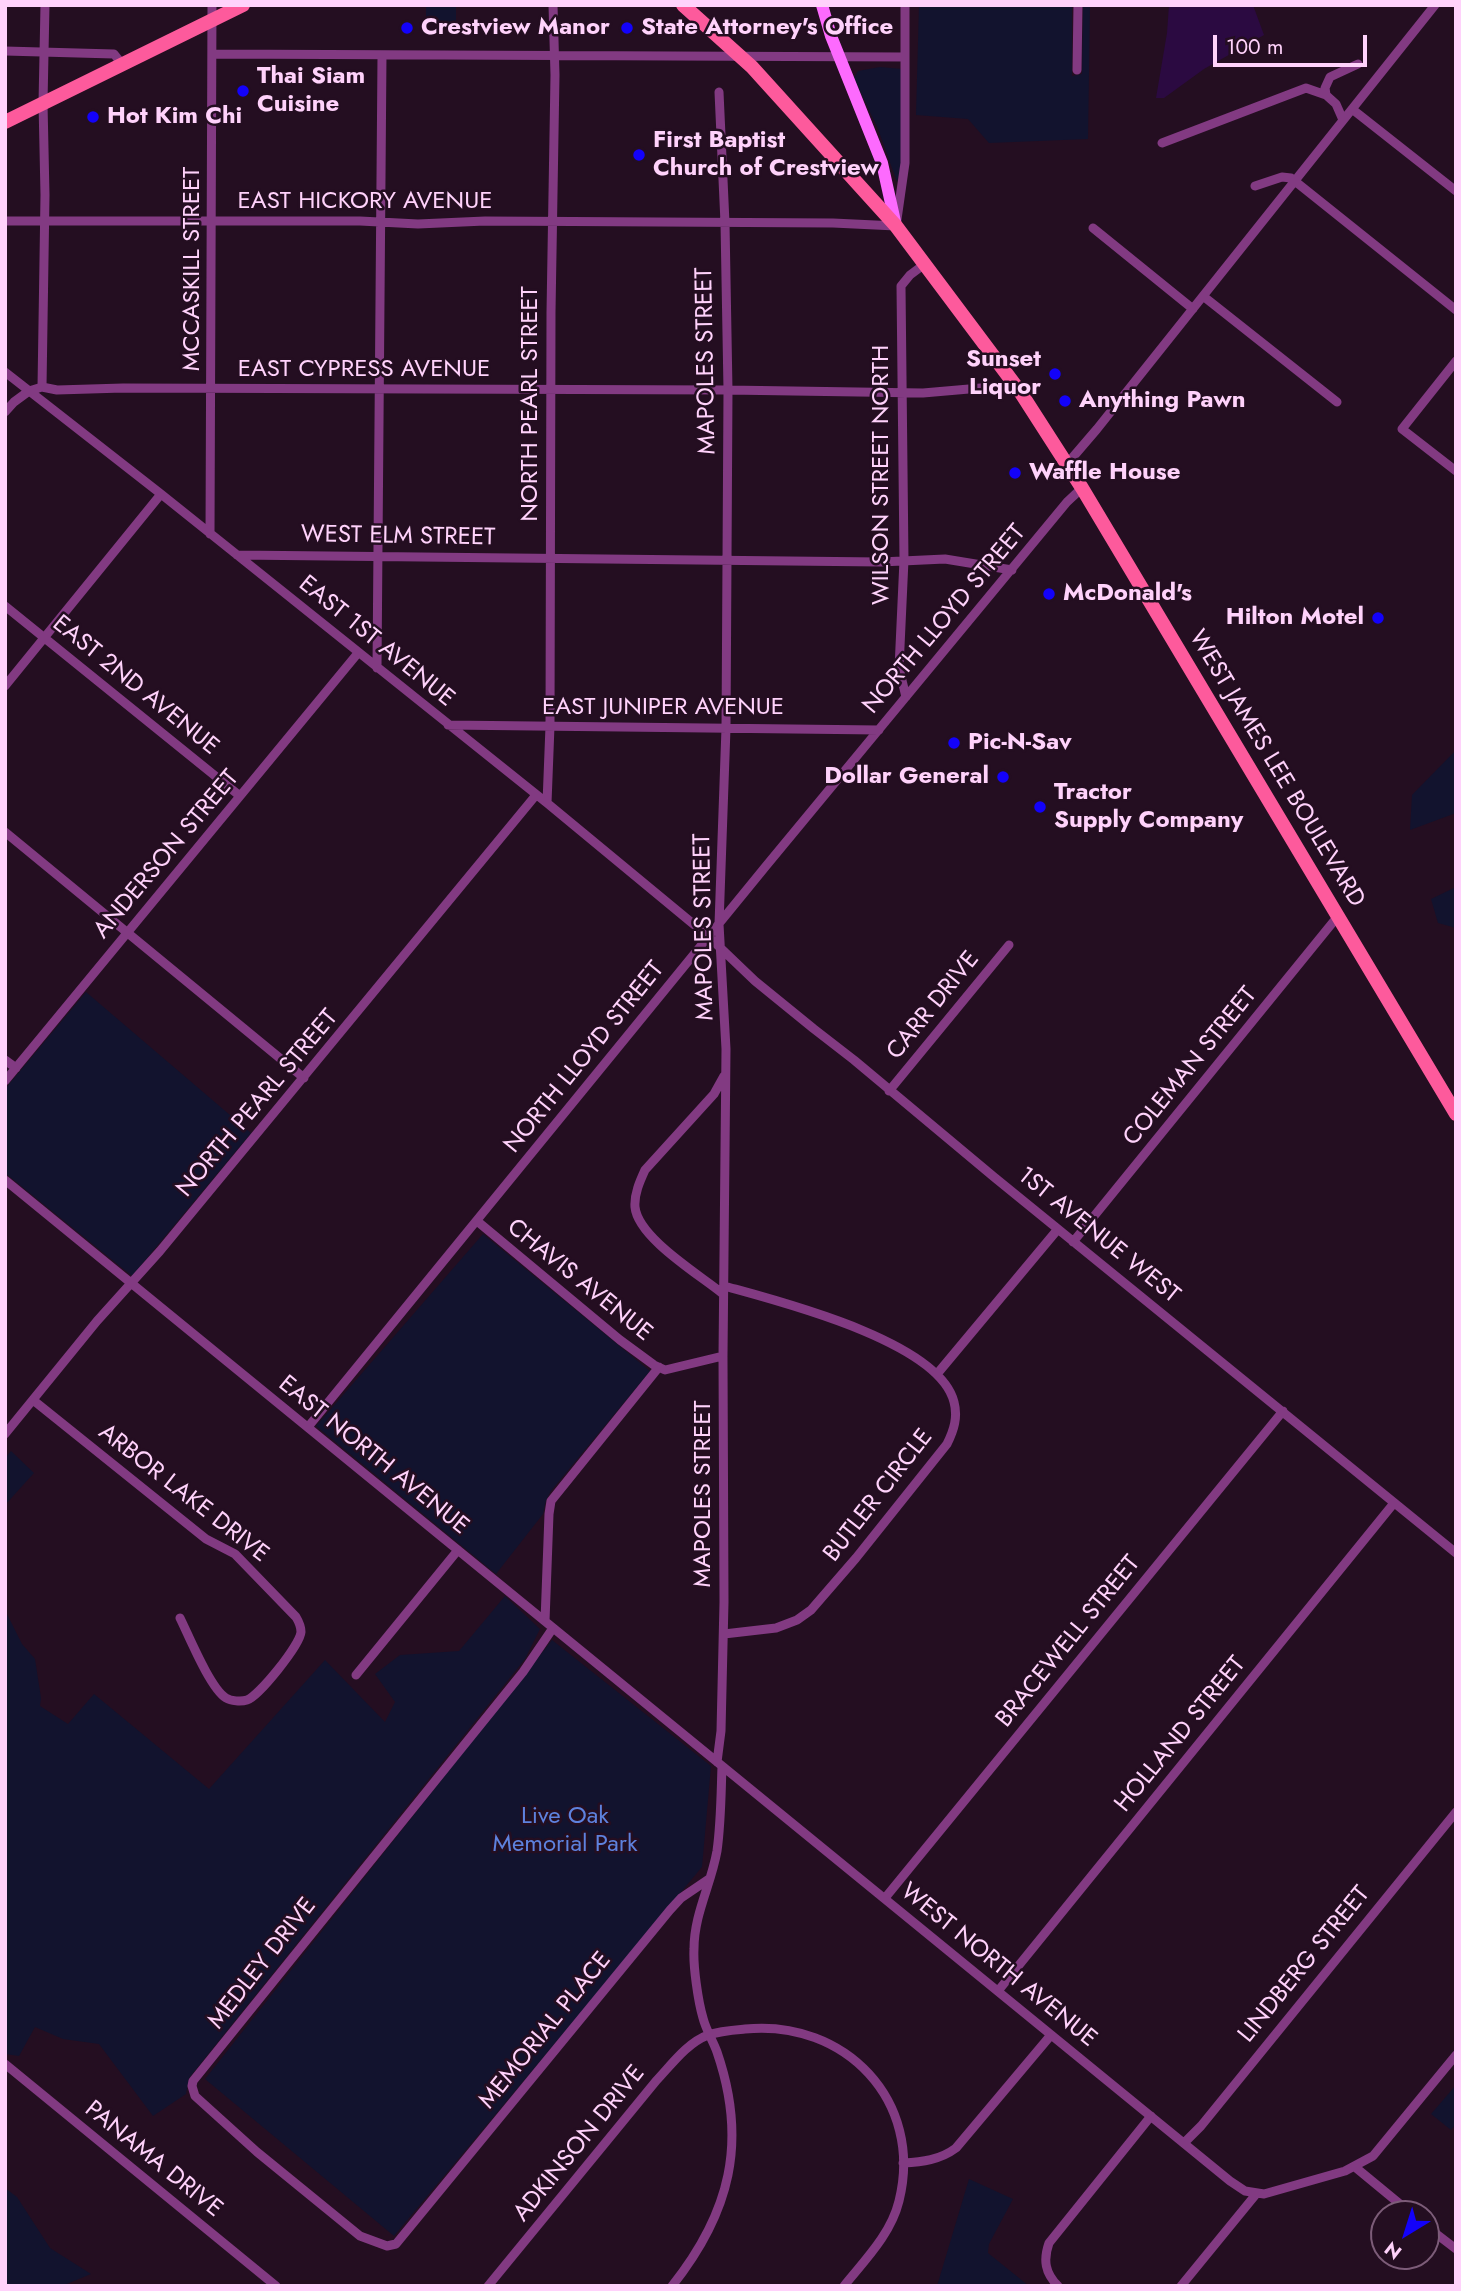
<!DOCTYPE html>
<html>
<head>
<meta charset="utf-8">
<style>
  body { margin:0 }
  #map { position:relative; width:1461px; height:2291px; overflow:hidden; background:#240e21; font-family:Jost,sans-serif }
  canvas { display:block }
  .frame { position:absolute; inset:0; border:7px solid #ffd2fb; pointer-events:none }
  .north { position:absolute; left:1370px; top:2200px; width:70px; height:70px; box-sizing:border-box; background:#240e21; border:2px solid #7c5c78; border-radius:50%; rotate:218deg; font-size:19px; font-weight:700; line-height:28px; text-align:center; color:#ffd2fb }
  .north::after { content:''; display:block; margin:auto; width:24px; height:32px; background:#1302fa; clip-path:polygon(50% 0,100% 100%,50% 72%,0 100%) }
  .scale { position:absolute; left:1213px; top:35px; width:154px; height:32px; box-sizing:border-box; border:4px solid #ffd2fb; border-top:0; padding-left:9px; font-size:21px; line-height:24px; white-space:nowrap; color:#ffd2fb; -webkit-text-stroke:5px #240e21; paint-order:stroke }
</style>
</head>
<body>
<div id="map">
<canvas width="1461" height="2291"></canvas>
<div class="frame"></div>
<div class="north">N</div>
<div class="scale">100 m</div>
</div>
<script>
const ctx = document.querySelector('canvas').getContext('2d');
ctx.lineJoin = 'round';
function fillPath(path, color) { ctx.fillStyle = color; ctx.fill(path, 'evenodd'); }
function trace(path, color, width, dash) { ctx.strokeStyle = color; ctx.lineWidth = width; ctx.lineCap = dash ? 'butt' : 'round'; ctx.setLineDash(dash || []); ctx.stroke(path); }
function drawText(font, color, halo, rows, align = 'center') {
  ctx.font = font + ' Jost,sans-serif'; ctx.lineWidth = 5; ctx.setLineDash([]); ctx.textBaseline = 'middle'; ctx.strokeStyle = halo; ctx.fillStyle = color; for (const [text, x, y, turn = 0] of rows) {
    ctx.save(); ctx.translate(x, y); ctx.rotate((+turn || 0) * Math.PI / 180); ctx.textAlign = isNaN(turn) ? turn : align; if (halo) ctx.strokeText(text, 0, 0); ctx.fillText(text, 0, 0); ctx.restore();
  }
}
const green = new Path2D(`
  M426,5H456V31H453L452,24L426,23Z
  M919,5H1072V76L1082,74L1083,5H1090L1088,139L989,143L968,119L916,115Z
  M880,67L902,69L903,161L897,182L878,129L854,78L858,71Z
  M1456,750V813L1410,830L1412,795Z
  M1456,887V928L1438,923L1431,899Z
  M86,992L251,1133L132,1276L5,1173V1089Z
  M483,1234L650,1371L551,1491L546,1500L543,1514L496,1574L316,1426Z
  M11,1451L34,1473L5,1505V1458Z
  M505,1596L540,1629L525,1659L189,2078L186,2094L153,2116L99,2044L63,2039L35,2027L19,2056L5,2054V1610L22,1644L35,1659L41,1698L40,1706L68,1724L94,1694L209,1789L325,1660L385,1722L395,1702L375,1674L400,1655L459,1651Z
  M552,1640L711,1766L702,1867L394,2236L205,2079Z
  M1456,2085V2124L1451,2130L1431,2114Z
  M969,2179L1013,2199L989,2244L988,2253L1029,2286H937Z
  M5,2188L17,2197L50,2248L91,2274L62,2286H5Z`);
const water = new Path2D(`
  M1169,5H1253L1264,35L1204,69L1164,98H1156L1167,33Z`);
const street = new Path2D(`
  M5,51L114,54L122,64
  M212,54L905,57
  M1077,70L1078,5
  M1352,109L1456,191
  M1343,120L1336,104L1326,95L1325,88L1330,77L1358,64
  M1162,143L1306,88L1326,95
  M1255,186L1282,177L1291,178L1456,310
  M5,221H360L418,224L485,221L833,223L896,226L905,163V5
  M1093,228L1193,309
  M1203,296L1337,402
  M1456,361L1402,429L1456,471
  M5,372L161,494L547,803L709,937L755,981L814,1029L854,1060L994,1177L1456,1553
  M42,387L45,195L43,103L45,5
  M5,412L14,402L29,391L42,387L57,390L123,388L728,390L923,393L1015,385
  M1067,464L1097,429L1435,5
  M210,534L212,5
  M237,555L881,562L945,559L1012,570
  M5,606L240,796
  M377,668L382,55
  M5,686L161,494
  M906,697L899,668L904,560L901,286L910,275L926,263
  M448,725L879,730
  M547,803L550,726L551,312L555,75L553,5
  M5,832L304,1078
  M5,1060L16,1068
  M5,1081L358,653
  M889,1091L1009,945
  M5,1180L1230,2181L1245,2191L1264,2194L1345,2171L1373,2156L1456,2055
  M477,1221L620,1340L654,1365L665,1370L723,1356
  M1073,1242L1338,916
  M724,1286C778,1301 939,1341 954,1402C958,1417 954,1430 947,1444L856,1558L811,1610L797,1620L776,1628L724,1634
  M723,1294C700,1275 638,1238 635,1207C634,1194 640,1181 645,1170L714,1094L724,1076
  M937,1374L1058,1229
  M33,1400L206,1539L235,1554L296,1617C299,1622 301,1626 301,1632C300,1645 259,1696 247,1700C241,1702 231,1701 226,1698C210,1688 189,1636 180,1618
  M308,1427L766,866L1067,502L1082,488
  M5,1434L97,1321L160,1251L536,795
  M545,1621L549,1514L551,1501L659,1367
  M553,1628L523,1672L193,2081L192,2086L195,2096L257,2152L360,2236L387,2246L396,2244L670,1910L681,1898L709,1879
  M356,1675L458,1550
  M717,1762L721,1731L724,1602L723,1356L726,1049L719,924L726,728L728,390L725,223L719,92
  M885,1898L1283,1411
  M998,1991L1394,1503
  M5,2064L276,2286
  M1184,2143L1201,2126L1456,1812
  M903,2163C922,2162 940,2160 956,2148L1051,2035
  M1355,2167L1412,2214
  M1426,2226L1456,2249
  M488,2286L656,2081C672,2064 687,2043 708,2035C719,2031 733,2030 745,2029C845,2019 924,2101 899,2201C891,2234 865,2260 844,2286
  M672,2286C730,2213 748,2142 717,2052C713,2041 706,2030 703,2018C698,2001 693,1966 694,1949C694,1914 711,1885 717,1851C721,1823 721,1794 722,1766
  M1058,2286C1045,2273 1043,2260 1049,2243L1151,2116
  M1181,2286L1257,2193`);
const secondary = new Path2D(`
  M822,5L831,36L882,163L896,226`);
const primary = new Path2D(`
  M683,5L752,67L896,226L1021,393L1082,488L1456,1114
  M5,122L243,5`);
const markers = [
  [407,28,7,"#1302fa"],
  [627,28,7,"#1302fa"],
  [243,91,7,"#1302fa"],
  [93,117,7,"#1302fa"],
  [639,155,7,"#1302fa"],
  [1055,374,7,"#1302fa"],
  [1065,401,7,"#1302fa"],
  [1015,473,7,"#1302fa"],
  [1049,594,7,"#1302fa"],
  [1378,618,7,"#1302fa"],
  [954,743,7,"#1302fa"],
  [1003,777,7,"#1302fa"],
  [1040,807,7,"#1302fa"]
];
const poiNames = [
  ["Crestview Manor",421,28],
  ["State Attorney's Office",641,28],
  ["Thai Siam",257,77],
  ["Cuisine",257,105],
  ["Hot Kim Chi",107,117],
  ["First Baptist",653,141],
  ["Church of Crestview",653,169],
  ["Sunset",1041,360,"right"],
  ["Liquor",1041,388,"right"],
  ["Anything Pawn",1079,401],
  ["Waffle House",1029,473],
  ["McDonald's",1063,594],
  ["Hilton Motel",1364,618,"right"],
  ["Pic-N-Sav",968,743],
  ["Dollar General",989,777,"right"],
  ["Tractor",1054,793],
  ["Supply Company",1054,821]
];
const streetNames = [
  ["EAST HICKORY AVENUE",365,202],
  ["MCCASKILL STREET",193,269,-90],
  ["MAPOLES STREET",707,361,-91],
  ["EAST CYPRESS AVENUE",364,370],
  ["NORTH PEARL STREET",531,404,-90],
  ["WILSON STREET NORTH",882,475,-90],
  ["WEST ELM STREET",398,537,1],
  ["NORTH LLOYD STREET",945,620,-50],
  ["EAST 1ST AVENUE",376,642,39],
  ["EAST 2ND AVENUE",135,686,39],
  ["EAST JUNIPER AVENUE",663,708],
  ["WEST JAMES LEE BOULEVARD",1276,769,59],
  ["ANDERSON STREET",167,855,-50],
  ["MAPOLES STREET",705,927,-91],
  ["CARR DRIVE",934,1006,-51],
  ["NORTH LLOYD STREET",585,1058,-51],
  ["COLEMAN STREET",1191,1067,-51],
  ["NORTH PEARL STREET",258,1104,-50],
  ["1ST AVENUE WEST",1098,1236,39],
  ["CHAVIS AVENUE",579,1281,39],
  ["EAST NORTH AVENUE",373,1456,39],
  ["ARBOR LAKE DRIVE",183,1494,38],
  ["MAPOLES STREET",704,1494,-90],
  ["BUTLER CIRCLE",879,1496,-52],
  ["BRACEWELL STREET",1069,1642,-51],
  ["HOLLAND STREET",1181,1735,-51],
  ["MEDLEY DRIVE",263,1964,-52],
  ["LINDBERG STREET",1305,1965,-51],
  ["WEST NORTH AVENUE",998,1966,39],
  ["MEMORIAL PLACE",546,2031,-51],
  ["ADKINSON DRIVE",580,2144,-51],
  ["PANAMA DRIVE",153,2160,39]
];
const parkNames = [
  ["Live Oak",565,1817],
  ["Memorial Park",565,1845]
];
fillPath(green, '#12132e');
fillPath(water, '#2b0a41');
trace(street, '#823a82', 9);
trace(secondary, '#fd6afe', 12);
trace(primary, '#fd5a9c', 14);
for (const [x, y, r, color] of markers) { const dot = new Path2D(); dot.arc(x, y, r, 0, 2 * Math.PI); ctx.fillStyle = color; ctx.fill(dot); trace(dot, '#240e21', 2.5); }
drawText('bold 24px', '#ffd2fb', '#240e21', poiNames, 'left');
drawText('24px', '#ffd2fb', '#240e21', streetNames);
drawText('24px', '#5e82de', '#240e21', parkNames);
</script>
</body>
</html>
